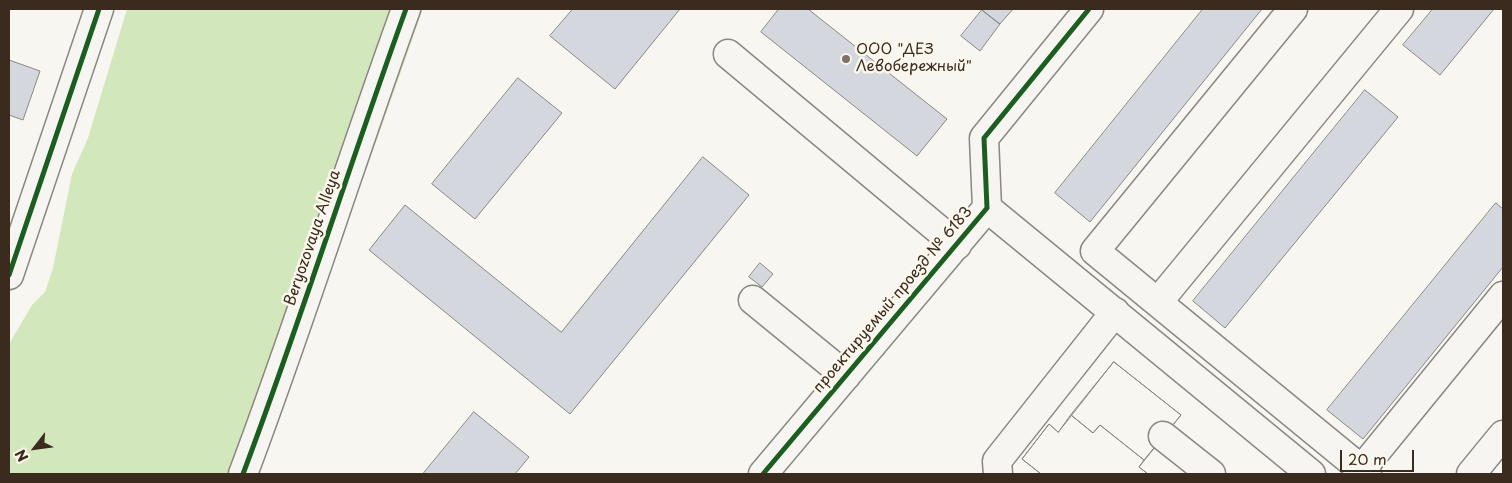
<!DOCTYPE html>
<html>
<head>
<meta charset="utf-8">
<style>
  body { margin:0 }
  #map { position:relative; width:1512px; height:483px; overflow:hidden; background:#f8f6f0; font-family:"Playpen Sans",sans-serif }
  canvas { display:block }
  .frame { position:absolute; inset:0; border:10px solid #3b2a1e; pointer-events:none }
  .north { position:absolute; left:10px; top:423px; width:50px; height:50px; -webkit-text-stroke:4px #fbf7ec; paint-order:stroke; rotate:240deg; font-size:14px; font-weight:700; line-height:20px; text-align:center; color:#3b2a1e }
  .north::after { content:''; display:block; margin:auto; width:18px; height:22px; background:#3b2a1e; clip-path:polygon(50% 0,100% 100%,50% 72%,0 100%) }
  .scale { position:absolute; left:1340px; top:450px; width:74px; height:22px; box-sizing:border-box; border:2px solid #3b2a1e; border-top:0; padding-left:6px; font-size:15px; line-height:18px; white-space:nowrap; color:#3b2a1e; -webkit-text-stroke:4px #fbf7ec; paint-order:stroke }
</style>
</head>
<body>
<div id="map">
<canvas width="1512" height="483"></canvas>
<div class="frame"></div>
<div class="north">N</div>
<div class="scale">20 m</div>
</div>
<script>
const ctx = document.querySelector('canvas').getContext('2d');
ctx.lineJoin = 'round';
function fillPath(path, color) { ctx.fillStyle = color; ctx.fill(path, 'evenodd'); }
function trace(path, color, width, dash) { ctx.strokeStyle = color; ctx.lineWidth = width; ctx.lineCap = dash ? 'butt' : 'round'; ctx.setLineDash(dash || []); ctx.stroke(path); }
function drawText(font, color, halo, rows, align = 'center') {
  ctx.font = font + ' "Playpen Sans",sans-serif'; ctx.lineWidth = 5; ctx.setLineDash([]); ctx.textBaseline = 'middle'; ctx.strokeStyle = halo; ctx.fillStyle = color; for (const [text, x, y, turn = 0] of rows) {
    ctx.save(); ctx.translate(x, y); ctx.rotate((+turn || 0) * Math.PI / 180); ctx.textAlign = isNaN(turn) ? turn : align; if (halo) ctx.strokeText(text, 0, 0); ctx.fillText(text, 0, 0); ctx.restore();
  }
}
const green = new Path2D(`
  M127,9H423L363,179L247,474H9V344L32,305L45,292L53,268L72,174L88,138Z`);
const building = new Path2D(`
  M573,9H680L615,89L550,36Z
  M779,9H808L947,119L917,156L761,32Z
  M981,9H1013L1000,24Z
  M1203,9H1262L1090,222L1055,193Z
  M1433,9H1494L1440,75L1403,45Z
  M982,10L1000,24L980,51L961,36Z
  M9,60L40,71L23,120L9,115Z
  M518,78L562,113L475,219L432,184Z
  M1365,90L1398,117L1225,328L1193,301Z
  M703,157L749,195L570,414L369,250L405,205L561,332Z
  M1496,203L1503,209V267L1363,439L1327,410Z
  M760,263L773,274L762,287L749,277Z
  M1114,362L1181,415L1144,460L1100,425L1093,433L1071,415Z
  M1114,362L1181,415L1139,467L1148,474H1041L1022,459L1049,424L1058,432Z
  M474,412L529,457L515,474H423Z
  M1071,415L1093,433L1100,425L1144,460L1139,467L1148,474H1041L1022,459L1049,424L1058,432Z`);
const minor = new Path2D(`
  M1293,9L1095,251L1367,474
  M728,54L957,245
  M987,208L1311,474
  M9,275L99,9
  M753,300L846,376
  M1158,302L1399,9
  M1163,436L1211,474
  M1361,470L1503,296
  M243,474C301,320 350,163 406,9
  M763,474L987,208L984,138L1089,9
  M998,474L997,461L1115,312
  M1471,474L1503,435`);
const cycleway = new Path2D(`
  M9,275L99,9
  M243,474C301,320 350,163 406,9
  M763,474L987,208L984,138L1089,9`);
const markers = [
  [846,59,5,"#7d7168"]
];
const poiNames = [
  ["ООО \"ДЕЗ",856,50],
  ["Левобережный\"",856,67]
];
const streetNames = [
  ["Beryozovaya Alleya",313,238,-71],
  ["проектируемый проезд № 6183",893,300,-50]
];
fillPath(green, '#d3e7bd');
fillPath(building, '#d4d7dd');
trace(building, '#8b8781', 1);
trace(minor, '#8b8781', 31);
trace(minor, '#f6f5f1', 28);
trace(cycleway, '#1b5e20', 5);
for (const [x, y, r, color] of markers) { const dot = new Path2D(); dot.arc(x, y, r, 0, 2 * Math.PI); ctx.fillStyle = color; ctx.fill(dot); trace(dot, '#fbf7ec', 2); }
drawText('15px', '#3b2a1e', '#fbf7ec', poiNames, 'left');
drawText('15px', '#3b2a1e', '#fbf7ec', streetNames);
</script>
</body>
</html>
